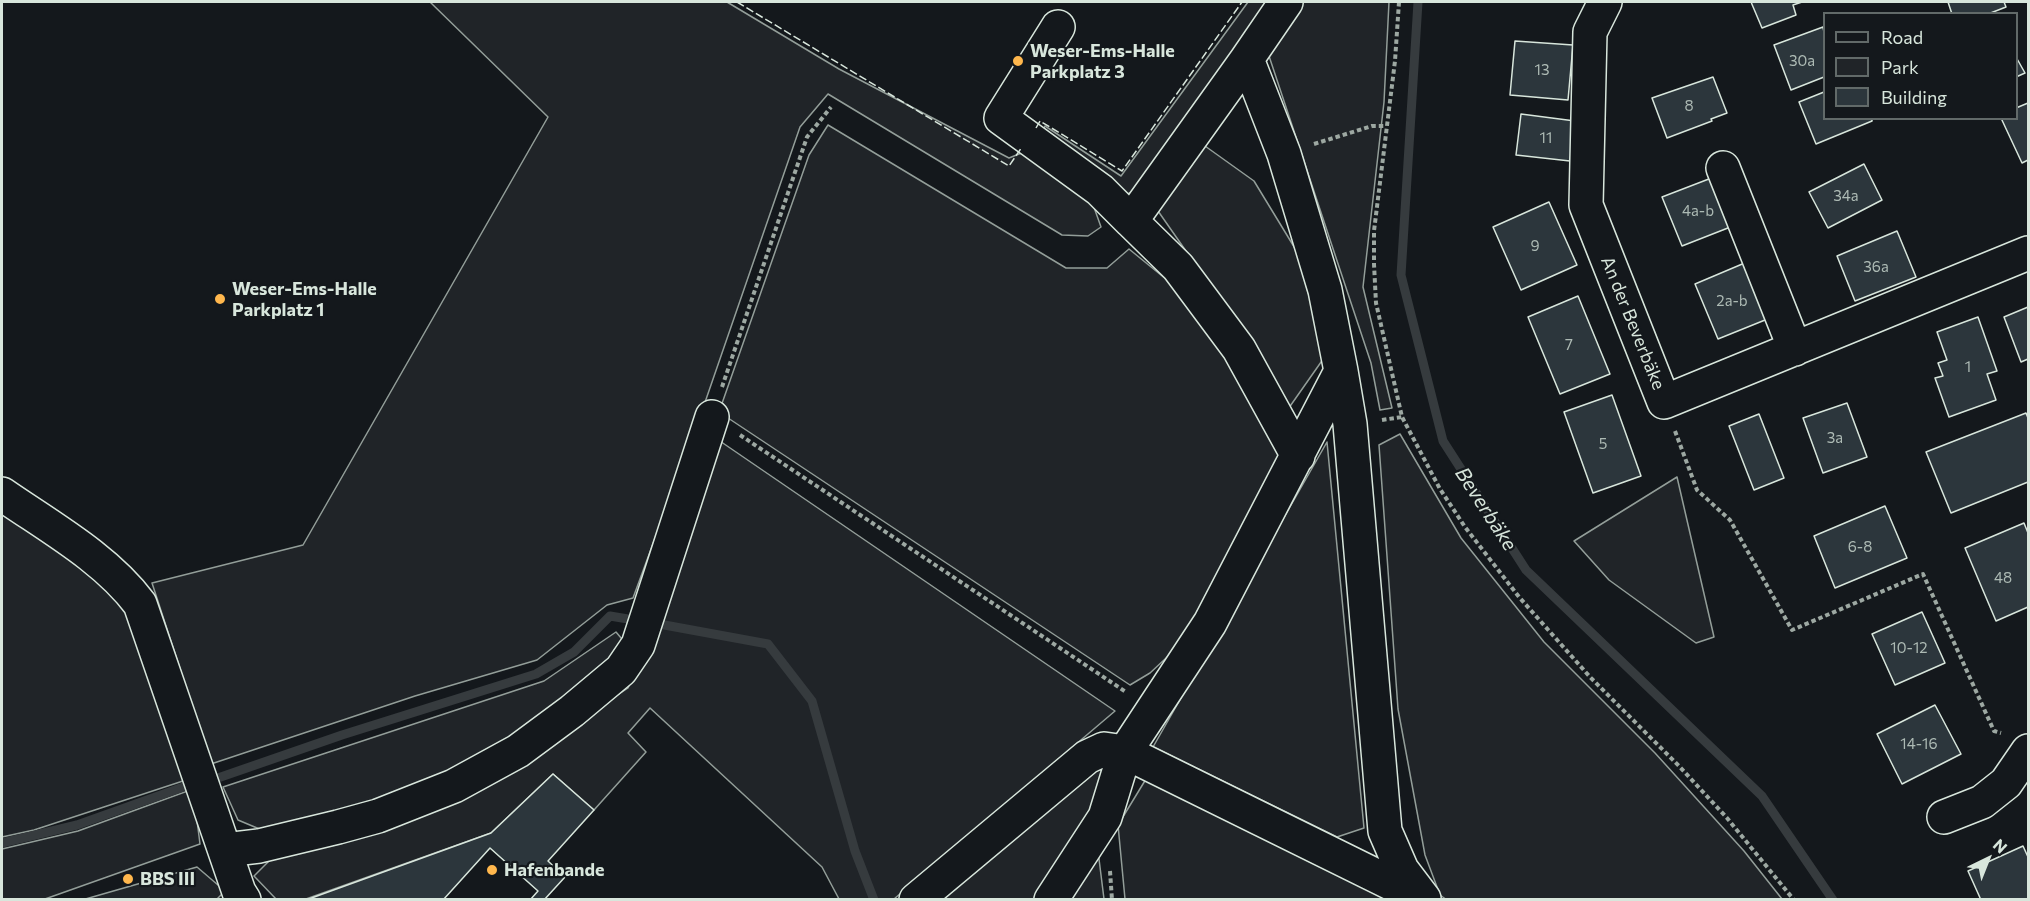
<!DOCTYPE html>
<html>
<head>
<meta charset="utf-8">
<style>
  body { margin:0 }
  #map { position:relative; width:2030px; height:901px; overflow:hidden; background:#14181c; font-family:Commissioner,sans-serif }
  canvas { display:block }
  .frame { position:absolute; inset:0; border:3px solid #d8e6dc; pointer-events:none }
  .legend { position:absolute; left:1823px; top:12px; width:195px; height:108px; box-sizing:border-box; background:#14181c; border:2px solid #626a69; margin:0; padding:8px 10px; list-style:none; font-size:18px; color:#d8e6dc }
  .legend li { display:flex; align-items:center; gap:12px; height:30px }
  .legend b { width:30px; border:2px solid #626a69 }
  .north { position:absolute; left:1958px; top:829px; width:60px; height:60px; -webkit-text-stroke:4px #14181c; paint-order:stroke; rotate:43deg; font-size:16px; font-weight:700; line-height:24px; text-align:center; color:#d8e6dc }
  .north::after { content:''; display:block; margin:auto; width:21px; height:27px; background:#d8e6dc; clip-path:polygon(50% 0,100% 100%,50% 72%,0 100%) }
</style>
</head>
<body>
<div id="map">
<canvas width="2030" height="901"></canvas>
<div class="frame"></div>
<ul class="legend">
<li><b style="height:8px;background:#14181c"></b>Road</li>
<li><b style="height:16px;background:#202428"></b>Park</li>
<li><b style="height:16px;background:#2c363c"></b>Building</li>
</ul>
<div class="north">N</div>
</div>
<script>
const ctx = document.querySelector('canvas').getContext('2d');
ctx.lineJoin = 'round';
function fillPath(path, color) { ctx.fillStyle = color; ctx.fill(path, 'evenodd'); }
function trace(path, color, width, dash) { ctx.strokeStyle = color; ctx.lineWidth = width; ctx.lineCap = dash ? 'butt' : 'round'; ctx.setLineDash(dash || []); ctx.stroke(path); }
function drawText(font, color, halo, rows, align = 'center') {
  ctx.font = font + ' Commissioner,sans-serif'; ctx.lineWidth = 4.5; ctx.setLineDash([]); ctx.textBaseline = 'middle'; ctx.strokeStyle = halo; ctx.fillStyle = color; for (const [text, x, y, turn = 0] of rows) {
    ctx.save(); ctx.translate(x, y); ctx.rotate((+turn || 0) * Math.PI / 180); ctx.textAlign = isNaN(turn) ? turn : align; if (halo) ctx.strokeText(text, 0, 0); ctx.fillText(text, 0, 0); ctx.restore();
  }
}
const green = new Path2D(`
  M430,2H727L839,69L1009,158L1029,150L1090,196L1101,227L1088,236L1062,235L828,94L800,127L702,411L633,598L607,605L537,660L415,696L211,764L152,583L303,545L548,117Z
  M1248,2H1272L1137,192L1125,194L1043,130L1045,126L1121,176Z
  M1303,2H1389L1384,102L1363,287L1392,408L1380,410L1371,363L1269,56Z
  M828,125L1066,268H1107L1129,249L1172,284L1206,322L1281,450L1192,634L1150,673L1130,685L719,412L809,155Z
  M1205,146L1254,181L1296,250L1326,355L1286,412L1244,334L1158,211Z
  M1400,434L1461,538L1544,642L1655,753L1744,851L1782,899L1447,900L1440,895L1425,855L1398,709L1379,445Z
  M714,437L1115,711L894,899H839L822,867L650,708L628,733L646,752L594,810L553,774L491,833L306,899H276L254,876L276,854L537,749L628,688L664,607Z
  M1327,442L1364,828L1337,837L1153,747Z
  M1677,477L1714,637L1696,643L1609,580L1574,541Z
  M2,507L97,572L129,606L189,779L34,830L2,837Z
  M616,632L627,645L572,700L432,789L269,833L238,820L223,787L544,681Z
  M1103,764L1098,806L1037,899L938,900Z
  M1146,779L1393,899H1125L1118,825Z
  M193,789L200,844L45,899H2V849L78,831Z
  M1098,851L1104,899H1068Z
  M197,867L225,891L217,899L82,900Z`);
const stream = new Path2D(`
  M1418,2L1401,275L1443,441L1526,570L1762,796L1833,900
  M659,624L768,644L812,701L855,851L874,900
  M215,779L342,735L536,674L574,652L610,616L634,620
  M2,843L77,825L189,785`);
const building = new Path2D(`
  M1751,2H1802L1793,5L1796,15L1762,28Z
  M1948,2H2004L2006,7L1988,14H1952Z
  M1823,27L1824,32V77L1791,90L1774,45Z
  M1515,41L1573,45L1568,100L1510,95Z
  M2016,57L2025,73L2016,77Z
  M1713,77L1727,113L1711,119L1712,121L1667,138L1652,98Z
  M1824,92V118H1872V121L1816,144L1799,102Z
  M2028,103V160L2022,163L2001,118H2016V108Z
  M1521,114L1575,121L1570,161L1516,155Z
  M1864,164L1882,200L1828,228L1809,192Z
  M1714,177L1733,226L1682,246L1662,197Z
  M1549,202L1577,265L1521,290L1493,227Z
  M1897,231L1916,277L1855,301L1837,256Z
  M1747,262L1770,318L1718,339L1695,284Z
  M1578,296L1610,374L1560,394L1528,317Z
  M2028,307V359L2021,362L2004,317Z
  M1978,317L1997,371L1987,374L1996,400L1949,417L1935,378L1943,376L1938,363L1947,360L1937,332Z
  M1612,395L1641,476L1593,493L1564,412Z
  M1847,403L1867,457L1823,473L1803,418Z
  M2026,413L2028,418V482L1951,513L1926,452Z
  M1759,414L1784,478L1754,490L1729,426Z
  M1885,506L1907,558L1835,588L1814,536Z
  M2024,523L2028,533V607L1996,621L1965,548Z
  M1922,612L1945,663L1895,685L1872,634Z
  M1935,705L1961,754L1902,784L1877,734Z
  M553,774L594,810L548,861L565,877L544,900H306L491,833Z
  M2023,846L2028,857V900H1981L1968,871Z
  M490,848L538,891L530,900H443Z`);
const path = new Path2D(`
  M1399,2L1395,61L1374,231V264L1376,303L1402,417L1440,489L1465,527L1519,597L1590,677L1679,766L1727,818L1794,900
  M1314,144L1372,126H1386
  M722,387L807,137L831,107
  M1382,420L1402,417
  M1675,431L1697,490L1730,520L1792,630L1923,574L1994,731L2001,733
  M740,435L1126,692
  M1110,871L1112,900`);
const minor = new Path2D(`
  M1286,2L1247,59L1284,154L1325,290L1341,371L1350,424L1385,831L1402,870L1424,899
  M1605,2L1590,32L1586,205L1664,402L2028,253
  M1058,27L1001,118L1100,190L1131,221
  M1247,59L1131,221L1178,267L1239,349L1298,456
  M1723,168L1795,349
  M2,494C48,526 106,558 140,604L239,892L244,900
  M1944,817L1982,802L2006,783L2028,751
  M225,850L259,846L338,827L378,816L454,786L518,751L572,711L621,670L638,645L712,417
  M916,900L1087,757L1104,749L1125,752L1423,899
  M1051,900L1105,817L1125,752L1210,623L1341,371`);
const fence = new Path2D(`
  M737,2L1009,166L1022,147
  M1036,128L1040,121L1122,171L1242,2`);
const markers = [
  [1018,61,6,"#ffb74d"],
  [220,299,6,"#ffb74d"],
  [492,870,6,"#ffb74d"],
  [128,879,6,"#ffb74d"]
];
const numberNames = [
  ["30a",1802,61],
  ["13",1542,70],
  ["8",1689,106],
  ["11",1546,138],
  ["34a",1846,196],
  ["4a-b",1698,211],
  ["9",1535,246],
  ["36a",1876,267],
  ["2a-b",1732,301],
  ["7",1569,345],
  ["1",1968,367],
  ["3a",1835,438],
  ["5",1603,444],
  ["6-8",1860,547],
  ["48",2003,578],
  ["10-12",1909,648],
  ["14-16",1919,744]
];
const poiNames = [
  ["Weser-Ems-Halle",1030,51],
  ["Parkplatz 3",1030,72],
  ["Weser-Ems-Halle",232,289],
  ["Parkplatz 1",232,310],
  ["Hafenbande",504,870],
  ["BBS III",140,879]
];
const streetNames = [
  ["An der Beverbäke",1633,323,68]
];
const waterNames = [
  ["Beverbäke",1486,509,57]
];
fillPath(green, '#202428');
trace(green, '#939e99', 1.5);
trace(stream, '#363b3e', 9);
fillPath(building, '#2c363c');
trace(building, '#d8e6dc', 1.5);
trace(minor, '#d8e6dc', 36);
trace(path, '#9da8a2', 4, [4.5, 3]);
trace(minor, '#14181c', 33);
trace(fence, '#d8e6dc', 1.5, [8, 3]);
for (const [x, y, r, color] of markers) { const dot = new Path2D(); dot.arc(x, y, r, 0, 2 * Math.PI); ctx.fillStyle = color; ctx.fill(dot); trace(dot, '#14181c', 2); }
drawText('15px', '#adbab4', null, numberNames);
drawText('bold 18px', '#d8e6dc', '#14181c', poiNames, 'left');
drawText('18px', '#d8e6dc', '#14181c', streetNames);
drawText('italic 20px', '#d8e6dc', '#14181c', waterNames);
</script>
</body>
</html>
